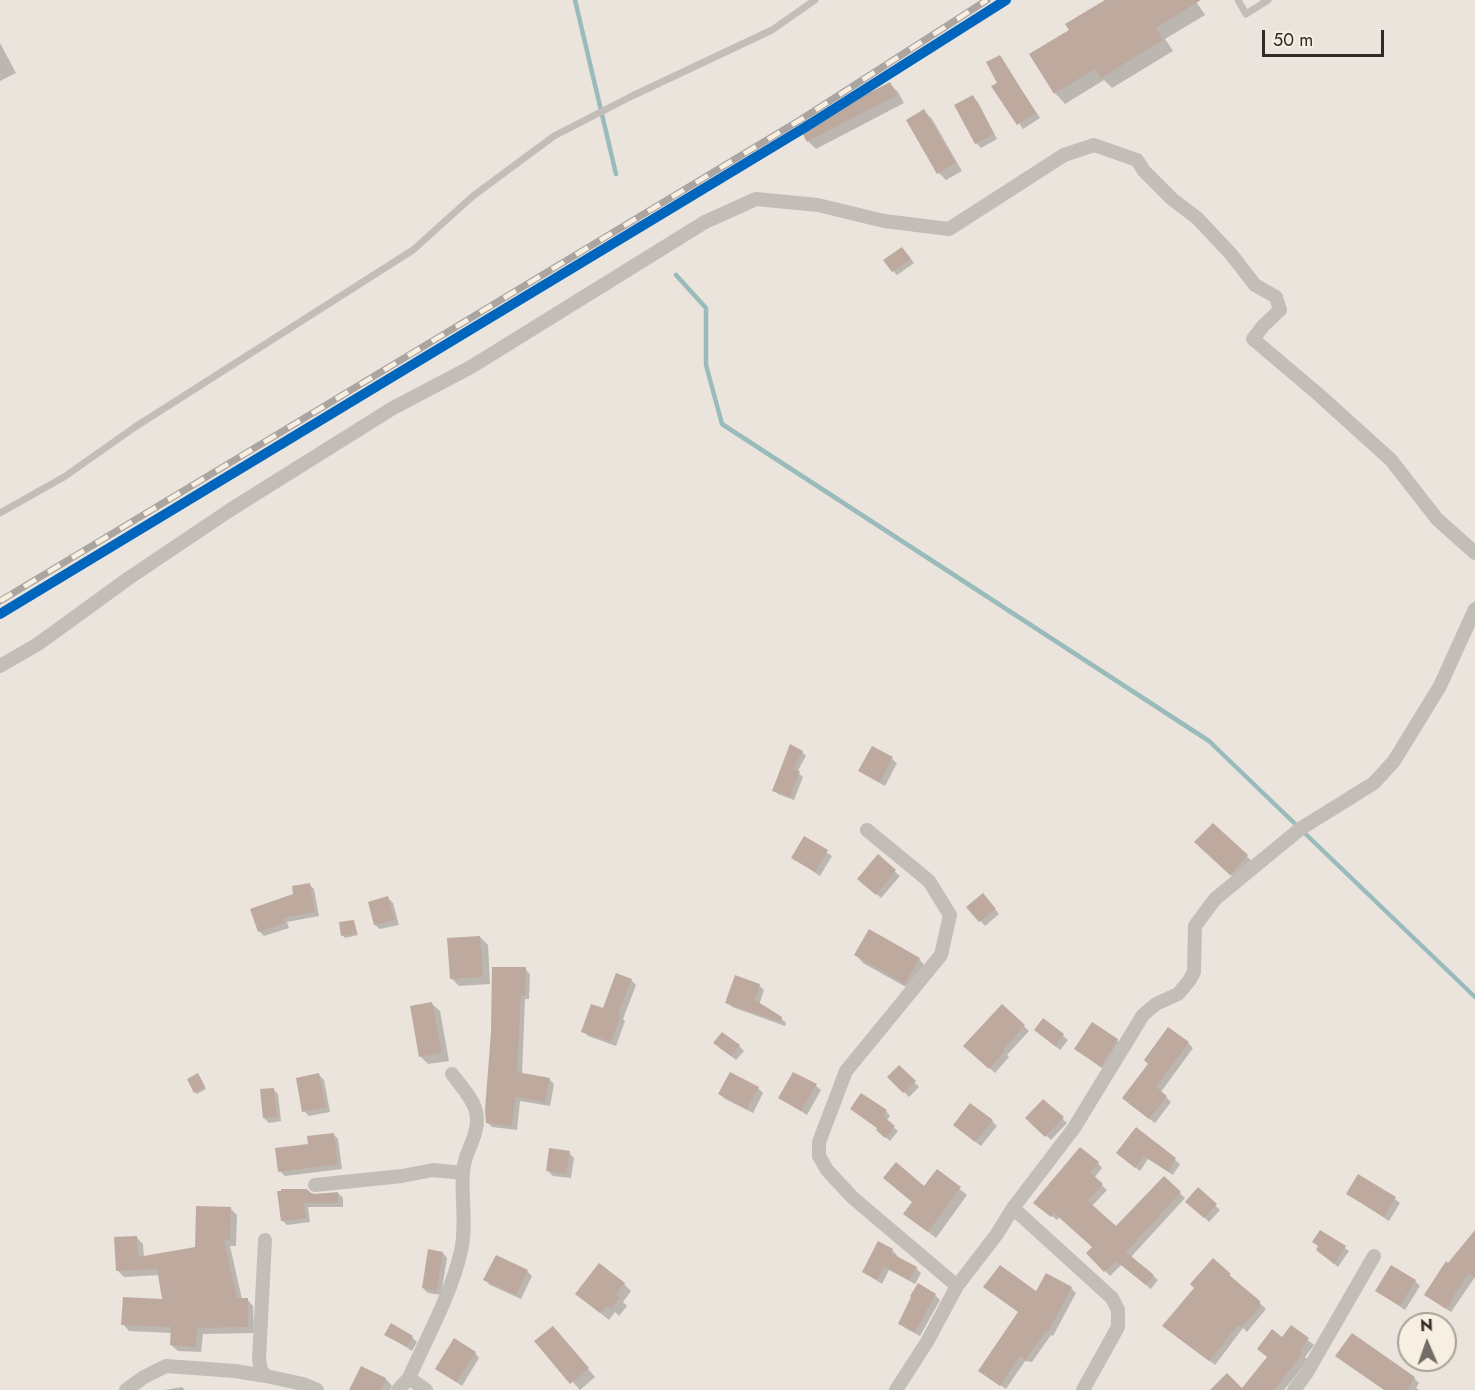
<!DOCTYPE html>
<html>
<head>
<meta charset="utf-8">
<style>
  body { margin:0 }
  #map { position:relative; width:1475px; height:1390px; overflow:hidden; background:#eae4dd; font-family:Jost,sans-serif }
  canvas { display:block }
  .north { position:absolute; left:1397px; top:1312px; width:60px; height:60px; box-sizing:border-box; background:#f8efe3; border:2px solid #a9a097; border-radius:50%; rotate:358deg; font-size:16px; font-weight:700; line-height:24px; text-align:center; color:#332a25 }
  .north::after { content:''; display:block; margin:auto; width:21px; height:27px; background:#736b65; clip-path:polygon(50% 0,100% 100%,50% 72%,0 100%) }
  .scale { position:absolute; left:1262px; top:30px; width:122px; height:27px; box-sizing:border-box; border:3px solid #332a25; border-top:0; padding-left:8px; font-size:18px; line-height:21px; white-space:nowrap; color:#332a25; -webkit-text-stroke:4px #f8efe3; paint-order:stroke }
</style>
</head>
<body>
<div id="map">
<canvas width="1475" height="1390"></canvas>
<div class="north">N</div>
<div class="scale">50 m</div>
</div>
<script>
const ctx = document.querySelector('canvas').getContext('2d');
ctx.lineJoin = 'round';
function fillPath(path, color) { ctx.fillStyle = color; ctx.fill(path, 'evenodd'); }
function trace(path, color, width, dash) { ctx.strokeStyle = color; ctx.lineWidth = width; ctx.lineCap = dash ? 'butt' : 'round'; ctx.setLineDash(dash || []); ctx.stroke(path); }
const shadow = new Path2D(`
  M1108,0H1195L1205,15L1165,39L1173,51L1112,88L1104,80L1065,104L1055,93L1071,31Z
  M0,43L16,73L0,81Z
  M1000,57L1040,118L1023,129L994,87L999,83Z
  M890,84L898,92L904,103L816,149L808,141Z
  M973,97L978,102L997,139L981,148L976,143Z
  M924,111L932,119L962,171L946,180L939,173Z
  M906,253L914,263L897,275L893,271Z
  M872,748L892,759L897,763L885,786L865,775L860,770Z
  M802,752L806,756L797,772L803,777L794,800L778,794L774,790Z
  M1213,825L1255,864L1238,882L1196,842Z
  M805,838L832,856L820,876L793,858Z
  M878,857L900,876L881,898L864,883Z
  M309,884L314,889L319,916L287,922L289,928L264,936L259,931L295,895Z
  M388,898L393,903L399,925L380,929L375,925Z
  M987,900L999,914L985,926L968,907Z
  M353,921L358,935L345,938L343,936Z
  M480,937L488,945L490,984L459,986L451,978Z
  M856,955L919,959L926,967L913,991L863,963Z
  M525,969L530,974L529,999H525L522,1074L549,1079L554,1084L550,1106L520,1101L517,1130L492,1127L487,1122Z
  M631,980L636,985L623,1019L625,1021L616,1046L588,1036L583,1031Z
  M759,985L764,990L759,1005L781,1018L786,1023L785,1026L732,1007L727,1002Z
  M432,1004L440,1011L449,1061L428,1064L421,1057Z
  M1002,1006L1029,1031L1007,1055L1009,1057L995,1073L970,1050Z
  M1044,1020L1068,1040L1060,1050L1041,1035Z
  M1117,1040L1122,1045L1106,1071L1076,1049Z
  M1188,1043L1193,1048L1161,1092L1171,1102L1155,1123L1128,1103Z
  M739,1046L744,1051L736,1060L720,1048Z
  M899,1067L919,1087L909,1097L889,1077Z
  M319,1075L324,1080L330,1112L309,1116L304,1111Z
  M200,1077L206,1089L197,1094L195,1092Z
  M816,1086L821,1090L807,1115L780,1098Z
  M758,1088L763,1093L753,1113L725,1099L720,1094Z
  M273,1089L278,1094L281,1121L269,1123L264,1118Z
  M1044,1101L1067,1123L1051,1140L1027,1118Z
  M886,1111L890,1116L886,1121L898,1131L890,1141L882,1134L879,1129L856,1113Z
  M992,1121L997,1126L981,1146L960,1130Z
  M1136,1129L1180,1164L1173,1175L1148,1159L1140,1171L1122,1157Z
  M333,1134L338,1139L342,1169L285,1176L280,1171L310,1145Z
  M569,1153L574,1158L571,1178L553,1176L548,1171Z
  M1098,1163L1102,1168L1094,1178L1107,1190L1092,1206L1117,1228L1164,1179L1185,1198L1131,1257L1158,1280L1151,1289L1121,1265L1110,1276L1088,1253L1094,1247L1060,1216L1057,1220L1038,1205Z
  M937,1171L967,1195L936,1238L905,1214Z
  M1198,1189L1220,1210L1209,1222L1187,1201Z
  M338,1193L343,1198V1207H308L310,1222L287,1225L282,1220L311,1194Z
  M1348,1194L1395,1199L1400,1203L1389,1221Z
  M230,1208L237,1215L236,1246H230L242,1299H247L253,1306L254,1333L203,1334L201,1352L178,1351L171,1345L172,1333L129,1331L123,1324L164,1301L160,1275L124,1277L118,1271L137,1238L143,1244L144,1258L196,1249Z
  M1321,1232L1349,1251L1338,1267L1322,1253L1320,1247L1314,1242Z
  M1475,1245V1277L1451,1312L1426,1295L1448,1265Z
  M892,1250L897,1255L896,1257L916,1268L921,1273L915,1284L889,1270L882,1284L863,1272Z
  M443,1253L447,1258L441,1295L428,1293L423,1288Z
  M1213,1260L1266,1309L1247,1332L1243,1328L1215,1365L1169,1330Z
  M527,1271L532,1276L521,1299L490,1285L485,1280Z
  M1415,1281L1420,1286L1405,1310L1377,1291Z
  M624,1284L631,1291L623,1302L627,1306L619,1316L615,1312L609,1320L577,1294Z
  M1071,1288L1076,1293L1053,1336L1051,1335L1032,1362L1025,1361L1006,1389L985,1375L1019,1312L1037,1293Z
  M935,1295L940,1300L920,1336L905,1328L900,1323Z
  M1291,1327L1314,1345L1305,1357L1308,1360L1284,1390H1219H1242Z
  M386,1334L412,1337L417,1342L412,1351Z
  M560,1335L595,1377L580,1390L536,1341Z
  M1352,1335L1415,1379L1419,1383L1416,1388L1419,1390H1385Z
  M475,1353L479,1358L462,1386L437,1369Z
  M362,1368L386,1379L392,1386L390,1390H351Z
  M182,1387L185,1390H164Z`);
const stream = new Path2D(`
  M575,0L616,174
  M676,275L706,308V365L722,424L1209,741L1475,997`);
const building = new Path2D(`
  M1105,0H1201L1156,28L1163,40L1101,78L1095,69L1054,94L1029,54L1069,30L1065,24Z
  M1000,55L1036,113L1017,125L991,86L997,83L986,62Z
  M890,82L897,95L807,142L800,129Z
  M973,95L994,134L975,144L954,105Z
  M924,109L956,163L937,174L906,120Z
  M902,247L911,259L892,272L883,260Z
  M790,744L803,751L793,769L800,771L790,797L772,791Z
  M872,746L893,757L880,782L858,771Z
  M1213,823L1248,855L1230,875L1194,842Z
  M804,836L828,850L815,872L791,858Z
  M878,854L896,870L876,895L857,879Z
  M310,883L315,912L283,918L285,923L258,932L250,909L293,894L292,886Z
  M983,893L996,909L979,922L966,907Z
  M388,896L395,920L374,925L368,902Z
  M354,920L357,933L341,936L339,922Z
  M869,929L920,958L905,984L854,955Z
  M480,936L483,977L450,979L447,938Z
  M492,967H526L525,995H521L517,1072L550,1078L545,1102L515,1097L512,1126L486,1123L485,1110L491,1032Z
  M616,973L632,979L618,1014L621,1015L611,1042L581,1032L591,1004L603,1008Z
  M735,975L760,984L755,1000L782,1017L780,1022L725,1003Z
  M432,1002L442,1053L419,1057L410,1006Z
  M1002,1004L1025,1025L1003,1050L1005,1051L989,1069L963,1046Z
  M1043,1018L1064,1034L1055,1046L1034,1030Z
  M1092,1022L1118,1039L1101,1067L1074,1049Z
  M1168,1027L1189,1042L1156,1087L1167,1096L1149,1119L1122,1098L1148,1064L1144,1060Z
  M722,1032L740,1045L731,1056L713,1043Z
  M899,1065L916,1081L903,1093L887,1077Z
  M730,1072L759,1087L747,1109L718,1094Z
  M793,1072L817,1084L801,1111L778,1098Z
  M198,1073L205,1087L194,1093L187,1079Z
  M319,1073L326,1107L302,1112L296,1078Z
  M274,1088L277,1117L263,1118L260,1089Z
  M861,1093L887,1110L883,1116L895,1126L885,1138L876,1130L877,1128L850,1109Z
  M1043,1099L1064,1117L1045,1137L1025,1118Z
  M970,1103L993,1120L975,1142L953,1125Z
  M1136,1127L1176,1158L1169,1172L1144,1156L1135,1168L1116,1153Z
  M334,1133L338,1164L278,1172L275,1148L308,1144L307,1136Z
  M1080,1147L1099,1162L1090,1172L1103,1184L1088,1201L1116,1226L1164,1176L1181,1192L1126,1252L1154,1275L1146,1285L1116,1261L1104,1272L1086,1253L1092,1247L1054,1213L1051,1217L1033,1203Z
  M549,1148L570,1151L566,1174L546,1171Z
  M896,1162L924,1186L937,1169L961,1187L928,1232L903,1214L912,1202L883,1178Z
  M1358,1174L1396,1197L1384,1217L1346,1194Z
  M1198,1187L1217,1204L1204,1218L1185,1202Z
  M281,1189H307L311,1193L315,1194L338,1192V1203H304L306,1218L281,1221L277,1191H281Z
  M196,1206L231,1207L230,1240H224L237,1298H248V1327L197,1328L196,1347L170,1345L171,1327L121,1325L123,1297L162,1299L157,1269L116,1271L114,1237L137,1236L138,1257L195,1247Z
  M1320,1230L1346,1246L1334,1264L1316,1250L1318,1246L1312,1242Z
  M1475,1230V1278L1468,1273L1446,1309L1424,1295L1446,1261L1448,1263Z
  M878,1241L893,1249L891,1253L917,1267L909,1280L884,1266L877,1280L862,1272Z
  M428,1249L443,1252L437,1291L422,1288Z
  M496,1255L528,1270L516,1295L483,1280Z
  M1213,1258L1231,1274L1229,1275L1260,1301V1306L1241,1328L1238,1325L1209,1361L1162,1326L1194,1288L1190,1284Z
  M599,1263L625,1283L616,1294L620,1297L611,1309L607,1306L600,1313L575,1294Z
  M1000,1265L1036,1291L1046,1273L1072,1287L1048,1332L1046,1331L1025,1360L1020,1356L1000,1386L978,1371L1018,1312L983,1287Z
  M1391,1265L1416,1280L1400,1306L1375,1291Z
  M918,1283L936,1294L915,1332L898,1324L911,1297L910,1296Z
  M391,1323L413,1336L407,1347L384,1335Z
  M1291,1325L1309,1338L1300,1351L1303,1353L1274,1390H1210L1227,1373L1242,1388L1267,1357L1257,1349L1272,1329L1282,1337Z
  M553,1326L589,1368L570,1384L534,1341Z
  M1352,1333L1415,1377L1407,1390H1384L1335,1356Z
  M454,1338L476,1352L456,1382L435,1369Z
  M361,1366L386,1378L381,1390H349Z`);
const service = new Path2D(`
  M1238,0L1246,14L1268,0
  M0,513L64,477L135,427L413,250L473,196L554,136L632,96L772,30L815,0`);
const minor = new Path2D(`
  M0,666L38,644L129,578L230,510L393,408L471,367L705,222L756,199L818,205L884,221L949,229L1064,155L1094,145L1137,160L1144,171L1172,199L1197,218L1231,254L1255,285L1276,297L1280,310L1263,326L1253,339L1318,394L1391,460L1437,519L1475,553
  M867,830L929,881L950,915L941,955L846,1071L819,1142V1156L827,1170L852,1197L957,1286
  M315,1185L402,1176L433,1170L463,1173
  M1013,1208L1112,1298L1118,1310V1327L1083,1390
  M265,1240L259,1359L261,1370L266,1376L303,1384L317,1390
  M409,1378L426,1390
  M126,1390L144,1377L166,1366L235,1371L266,1376
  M398,1390L409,1378C427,1337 451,1295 461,1251C467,1225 461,1199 463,1173C463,1162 468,1152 472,1142C485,1110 471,1099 452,1074
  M896,1390L927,1342L957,1286L997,1234L1013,1208L1074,1128L1143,1015L1156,1004L1178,994L1189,981L1194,972L1195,926L1215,899L1300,829L1374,783L1394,761L1440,686L1475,609
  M1294,1390L1306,1374L1374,1256`);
const rail = new Path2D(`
  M0,601L800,120L987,0`);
const rail1 = new Path2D(`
  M0,614L804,128L1006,0`);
fillPath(shadow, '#0003');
trace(stream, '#9abbbb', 4.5);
fillPath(building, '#bea99f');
trace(service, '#c3bdb7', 7);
trace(minor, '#c3bdb7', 14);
trace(rail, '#aaa5a1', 7);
trace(rail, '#f8efe3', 4.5, [14]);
trace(rail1, '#0065bd', 10);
</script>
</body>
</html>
